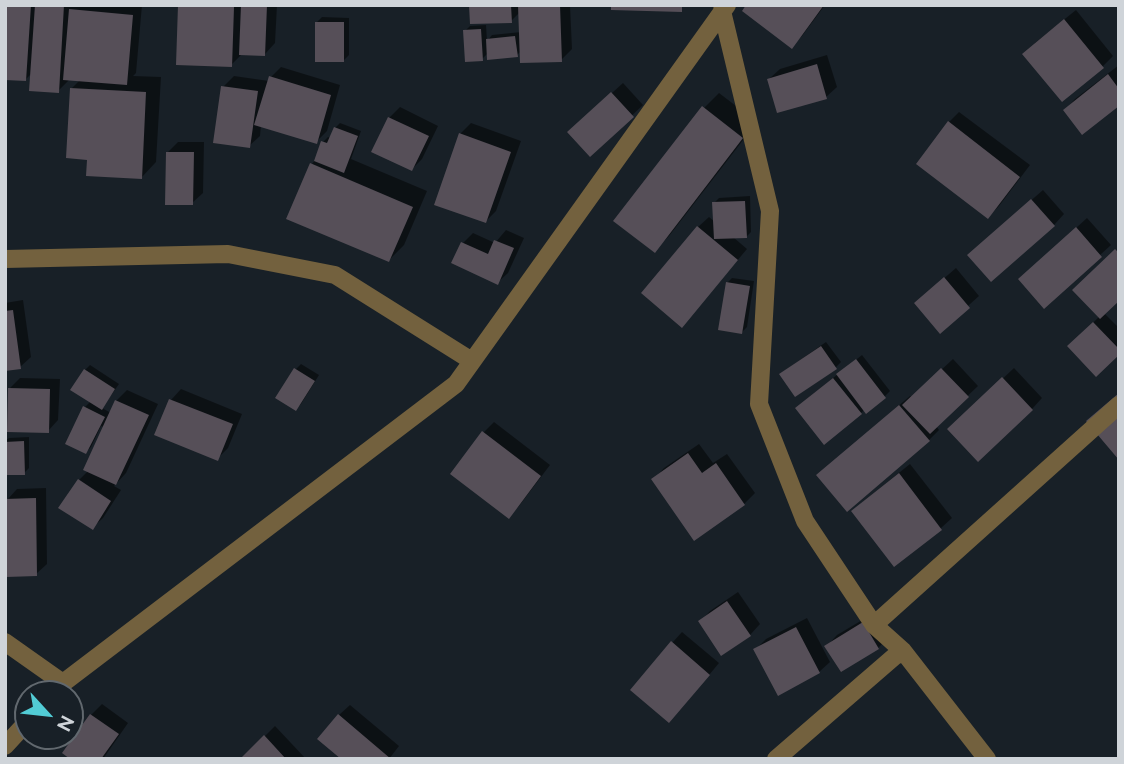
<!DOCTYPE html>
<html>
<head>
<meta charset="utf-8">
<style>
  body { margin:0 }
  #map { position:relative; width:1124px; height:764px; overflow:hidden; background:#182027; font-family:Raleway,sans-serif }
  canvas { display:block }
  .frame { position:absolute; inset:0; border:7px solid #cfd4d9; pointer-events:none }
  .north { position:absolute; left:14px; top:680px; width:70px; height:70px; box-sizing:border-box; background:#182027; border:2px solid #61686e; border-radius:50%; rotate:117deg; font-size:19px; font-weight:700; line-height:28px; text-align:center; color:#cfd4d9 }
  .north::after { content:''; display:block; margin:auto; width:24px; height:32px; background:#52ccd5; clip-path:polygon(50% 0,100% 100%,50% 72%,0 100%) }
</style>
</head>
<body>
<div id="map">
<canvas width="1124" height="764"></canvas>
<div class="frame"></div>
<div class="north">N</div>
</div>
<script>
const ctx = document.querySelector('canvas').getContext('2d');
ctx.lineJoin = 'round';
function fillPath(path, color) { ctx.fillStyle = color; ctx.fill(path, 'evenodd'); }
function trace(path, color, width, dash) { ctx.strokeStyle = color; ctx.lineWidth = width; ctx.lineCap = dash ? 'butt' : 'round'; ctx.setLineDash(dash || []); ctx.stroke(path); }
const shadow = new Path2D(`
  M5,5H73V7L75,5H142L136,73L133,76L161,77L156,162L141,178L88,158L71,89L80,80H69L58,91L32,73L26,79Z
  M180,5H277L275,43L265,54H242L231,65Z
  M471,5H570L572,49L561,60L522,50L517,55L488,53L482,59L465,31L470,26L486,25L487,41L492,35L521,32L520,12L511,21Z
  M748,5H825L802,36L792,46Z
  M1076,10L1113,56L1102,67L1035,43Z
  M322,17L349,18V55L344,60L317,22Z
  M827,55L837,87L826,97L769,79L780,69Z
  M1119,65V104L1065,110L1075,99Z
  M281,67L340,85L327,131L316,142L261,125L260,136L249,146L223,87L234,76L269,81L271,77Z
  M623,83L643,105L590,155L580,122Z
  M719,93L757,122L669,236L654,251L704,108Z
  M400,107L438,126L422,159L412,169L389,118Z
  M959,112L1030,165L999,206L988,217L949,122Z
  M340,123L361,131L351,159L427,191L404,245L389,260L312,164L316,159L323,142L328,137L331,138L335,128Z
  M471,123L521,141L496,211L486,221L460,134Z
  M178,142H204L203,193L192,203L168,152Z
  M1043,190L1064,214L1054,225L980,245Z
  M750,196L751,232L746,237H733L747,249L682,326L698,227L709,217L715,222L714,203L719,198Z
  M1087,218L1111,245L1044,306L1031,269Z
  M506,230L524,238L508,273L497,283L463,243L473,233L495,243Z
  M1119,248V299L1104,313L1119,328V353L1069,346L1100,316L1075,290Z
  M956,268L979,296L940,331L927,293Z
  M732,278L754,281L747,327L742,332L727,283Z
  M23,300L31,357L20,367L5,369V303Z
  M826,342L841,362L836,367L787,369Z
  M862,355L890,391L885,396L866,411L865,409L861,413L797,408L808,398Z
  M953,359L978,386L936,426L939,430L929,440L829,465L910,396L912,397Z
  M301,364L319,375L301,404L296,409L278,398L296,369Z
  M90,365L119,384L102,408L111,413L116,401L127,390L158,404L126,473L114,486L121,490L103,518L92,528L79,480L89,470L104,427L101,426L91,447L86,452L67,443L85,407L91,401L85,370Z
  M1014,368L1042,398L1032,409L960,419Z
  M20,378L60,379L58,420L48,431L10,388Z
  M181,389L242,414L228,448L217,459L156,434L171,400Z
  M494,422L550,465L519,506L508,517L483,433Z
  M29,437V468L24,473L5,474V441L9,438Z
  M699,444L713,463L727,454L755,493L744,504L695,538L654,479L664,468Z
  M910,464L952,518L941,528L894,565L853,511L864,501Z
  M46,488L47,564L36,574L7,500L17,489Z
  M738,592L760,624L750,635L700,622L710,611Z
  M874,613L889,637L878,648L841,670L827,646L837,635Z
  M807,618L830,662L819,672L755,650L766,639Z
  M682,632L719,663L680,710L672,643Z
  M102,704L128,723L103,759H73L64,753L91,715Z
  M350,705L399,746L389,759L339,715Z
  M275,726L306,759H242Z`);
const building = new Path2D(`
  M5,5H31L26,81L5,80Z
  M35,5H64L59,93L29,91Z
  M178,5L234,7L232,67L176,65Z
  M241,5H267L265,56L239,55Z
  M469,5H511L512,23L470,24Z
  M518,5H560L562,62L520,63Z
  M611,5H682V12L611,10Z
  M746,5H824L792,49L742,11Z
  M69,9L133,15L127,85L63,80Z
  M1064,19L1104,68L1062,102L1022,54Z
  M315,22H344V62H315Z
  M481,29L483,61L465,62L463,30Z
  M515,36L518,57L487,60L486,39Z
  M817,64L827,99L777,113L767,79Z
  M1108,74L1119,89V106L1082,135L1063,110Z
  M269,76L331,95L317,144L254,125Z
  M221,86L258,91L250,148L213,143Z
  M70,88L146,92L142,179L86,176L87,160L66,158Z
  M611,92L634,117L590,157L567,132Z
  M702,106L743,138L655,253L613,221Z
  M388,117L429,136L412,171L371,152Z
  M948,121L1020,177L988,219L916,164Z
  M334,127L358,136L344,173L314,161L321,141L327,143Z
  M459,133L511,152L486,223L434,205Z
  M166,152H194L193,205H165Z
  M310,163L413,207L389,262L286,219Z
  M1031,199L1055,226L991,282L967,255Z
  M745,201L747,238L714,239L712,202Z
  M697,226L738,260L682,328L641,293Z
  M1076,227L1102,257L1044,309L1018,279Z
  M494,240L514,248L498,285L451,263L461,242L488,254Z
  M1115,249L1119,253V301L1100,319L1072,290Z
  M944,277L970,308L940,334L914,303Z
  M726,282L750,286L742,334L718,330Z
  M13,310L21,369L5,371V311Z
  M1093,322L1119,349V355L1096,377L1067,346Z
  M821,346L837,369L795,397L779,374Z
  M856,359L886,398L866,414L836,374Z
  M294,368L315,381L296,411L275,398Z
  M941,368L969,397L930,434L902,405Z
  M84,369L115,389L102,410L70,390Z
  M1002,377L1033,410L978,462L947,429Z
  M833,378L862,414L824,445L795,408Z
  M8,388L50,389L49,433L7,432Z
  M1119,393V460L1086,421Z
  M169,399L233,424L218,461L154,435Z
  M115,400L149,415L116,485L83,470Z
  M899,405L930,441L847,512L816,475Z
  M83,406L105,417L86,454L65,444Z
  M482,431L541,476L509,519L450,474Z
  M24,441L25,475H5V442Z
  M688,453L702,473L716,463L745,505L694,541L651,479Z
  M899,473L942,530L894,567L851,511Z
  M78,479L111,501L93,530L58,508Z
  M36,498L37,576L6,577L5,499Z
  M727,601L751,636L721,656L698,621Z
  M863,622L879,649L841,672L824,646Z
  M796,627L820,673L778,696L753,649Z
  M671,641L710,675L669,723L630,690Z
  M90,714L119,734L101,759H70L62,753Z
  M338,714L391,759H341L317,739Z
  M264,735L286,759H240Z`);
const minor = new Path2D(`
  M723,5L722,11L770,211L759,404L805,521L874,625L903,651L987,759
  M5,259L228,254L335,275L472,361
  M874,625L1119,405
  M5,642L63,683
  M53,694L63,683L456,384L727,5
  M5,746L28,721
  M776,759L895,656L903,651`);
fillPath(shadow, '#0007');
fillPath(building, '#564f58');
trace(minor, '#73613e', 18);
</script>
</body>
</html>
